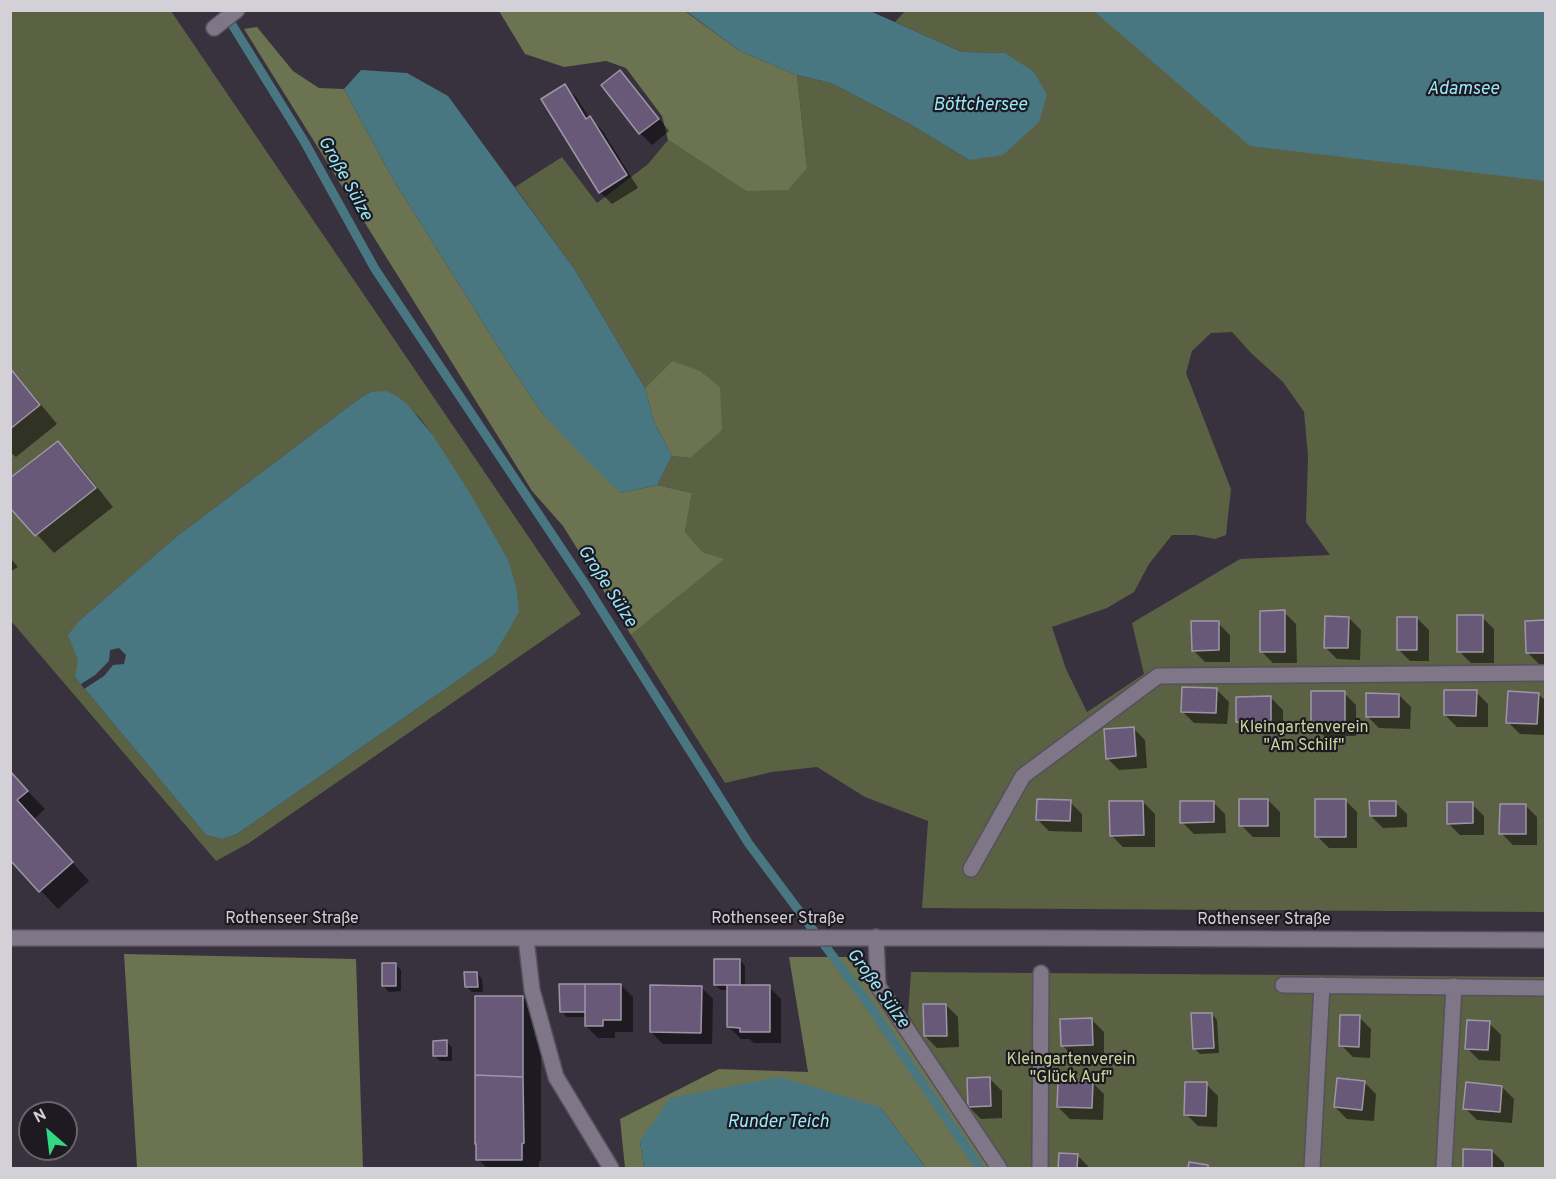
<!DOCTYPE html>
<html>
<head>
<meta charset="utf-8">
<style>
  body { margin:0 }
  #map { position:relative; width:1556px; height:1179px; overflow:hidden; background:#38313e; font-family:Overpass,sans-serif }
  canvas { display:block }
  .frame { position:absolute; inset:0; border:12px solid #d4d0d8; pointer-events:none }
  .north { position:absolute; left:18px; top:1101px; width:60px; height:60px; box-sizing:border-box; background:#1e1a21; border:2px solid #67636a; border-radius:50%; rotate:332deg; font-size:16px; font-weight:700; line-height:24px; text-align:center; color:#d4d0d8 }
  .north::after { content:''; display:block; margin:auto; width:21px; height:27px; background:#33d882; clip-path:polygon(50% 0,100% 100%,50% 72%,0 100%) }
</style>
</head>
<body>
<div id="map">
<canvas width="1556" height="1179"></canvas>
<div class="frame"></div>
<div class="north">N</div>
</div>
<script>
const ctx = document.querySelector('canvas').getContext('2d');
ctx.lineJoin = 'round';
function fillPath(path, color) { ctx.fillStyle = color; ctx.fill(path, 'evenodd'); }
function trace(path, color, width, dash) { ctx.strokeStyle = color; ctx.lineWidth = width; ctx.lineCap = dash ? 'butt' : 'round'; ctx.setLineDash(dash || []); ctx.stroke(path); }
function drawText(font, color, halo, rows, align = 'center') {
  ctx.font = font + ' Overpass,sans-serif'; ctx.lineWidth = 4.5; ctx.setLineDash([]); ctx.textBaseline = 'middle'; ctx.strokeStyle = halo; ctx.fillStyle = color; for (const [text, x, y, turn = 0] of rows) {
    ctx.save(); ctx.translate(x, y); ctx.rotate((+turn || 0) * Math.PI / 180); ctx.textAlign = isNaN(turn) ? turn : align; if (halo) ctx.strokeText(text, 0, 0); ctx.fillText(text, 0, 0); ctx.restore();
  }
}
const green = new Path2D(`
  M906,10L1545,11V912L922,908L928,821L865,797L817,767L772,772L725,783L631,635L723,559L703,552L685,532L692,493L657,485L672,456L690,458L672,361L645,388L575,270L515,187L562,157L597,203L648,164L668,140L746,191L807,168L797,75L831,83L910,124L969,160L1005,53L962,52L895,22ZM1232,332L1251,353L1283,382L1304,412L1308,456L1306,522L1330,555L1240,559L1132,623L1144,674L1087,712L1066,669L1052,627L1107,608L1134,592L1149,564L1172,535H1195L1215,539L1226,535L1231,489L1186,373L1192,351L1211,333Z
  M11,11H171L581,614L249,843L216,861L12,622L11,623ZM371,392L397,396L420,418L432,434L494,655L237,834L222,839L206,835L75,677L78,668L80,620L176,537L360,398Z
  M911,972L1545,977V1168H1007L965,1107L908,1014Z`);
const forest = new Path2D(`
  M499,11H685L740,51L797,75L807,168L788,190L746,191L668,140L662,116L626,68L606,61L564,67L525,54Z
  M257,27L293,71L319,88L344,89L393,179L509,364L542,413L621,493L657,485L692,493L685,532L703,552L724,559L631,635L563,526L532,491L244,29Z
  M672,361L700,371L720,387L722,430L690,458L672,456L654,422L645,388Z
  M124,954L356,959L363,1168H137Z
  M789,957H851L991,1168H926L880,1107L640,1141L644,1168H625L620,1119L719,1069L808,1072Z`);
const water = new Path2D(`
  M686,11H870L962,52L1005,53L1034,72L1047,95L1039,122L1003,155L969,160L910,124L831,83L797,75L740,51Z
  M1094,11H1545V181L1250,146Z
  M361,70L407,73L448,96L575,270L645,388L654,422L672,456L657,485L621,493L583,457L542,413L509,364L393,179L344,89Z
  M386,391L397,396L407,404L432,434L471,495L508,560L516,586L519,612L494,655L237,834L222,839L206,835L75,677L78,660L68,635L80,620L176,537L360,398L371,392Z
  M780,1077L880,1107L926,1168H644L640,1141L670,1098Z`);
const pier = new Path2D(`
  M119,648L126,655L124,664L113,665L104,676L84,689L81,684L95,675L109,661L110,650Z`);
const shadow = new Path2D(`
  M620,72L632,84L669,131L652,145L640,133Z
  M565,86L577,98L589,118L602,130L638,188L612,204L600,192Z
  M10,367L57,424L16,457L10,452Z
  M58,443L76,461L113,507L54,553L10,505Z
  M10,558L18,567L10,572Z
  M1284,612L1296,624L1297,663H1273L1261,651Z
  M1482,617L1494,629V663H1471L1459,651Z
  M1349,618L1361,630L1360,660L1337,659L1325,647Z
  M1417,618L1429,630V661H1410L1398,649Z
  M1545,622L1546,664H1539L1527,652Z
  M1218,623L1230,635V662H1205L1193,650Z
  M1217,690L1229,702L1227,724L1194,723L1182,711Z
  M1476,692L1488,704V727H1457L1445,715Z
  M1344,693L1356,705V736H1324L1312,724Z
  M1538,694L1546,701V735L1520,734L1508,722Z
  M1399,695L1411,707L1410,729L1379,728L1367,716Z
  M1271,698L1283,710V733L1250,734L1238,722Z
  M1133,728L1145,740L1147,768L1119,770L1107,758Z
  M10,773L45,809L34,819L89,881L58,909L10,858Z
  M1268,800L1280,812V837H1253L1241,825Z
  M1345,800L1357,812V848H1329L1317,836Z
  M1070,802L1082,814V832L1049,831L1037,819Z
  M1143,802L1155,814V847H1123L1111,835Z
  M1213,802L1225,814L1226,833L1194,834L1182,822Z
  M1395,802L1407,814V827L1383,828L1371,816Z
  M1472,804L1484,816V835H1460L1448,823Z
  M1525,805L1537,817V845H1513L1501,833Z
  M740,960L745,966V987H769L781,999V1043H754L749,1039H741L729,1027V990H721L715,985Z
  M395,964L401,970V991L389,992L383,986Z
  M477,973L482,979L483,992H472L466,986Z
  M621,985L633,997V1032H615V1038H598L586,1026V1017H567L561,1011Z
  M701,987L713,999L712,1044H663L651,1032Z
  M523,997L541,1015V1161H539V1168H487L478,1159Z
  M946,1005L958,1017L959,1047L937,1048L925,1036Z
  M1212,1014L1217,1020L1219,1053L1200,1054L1194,1048Z
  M1359,1017L1371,1029L1370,1058L1353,1057L1341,1045Z
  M1092,1020L1104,1032V1057H1074L1062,1045Z
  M1489,1023L1501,1035L1500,1061L1479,1060L1467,1048Z
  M446,1042L452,1047V1061H440L435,1056Z
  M990,1079L1002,1091V1118L981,1119L969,1107Z
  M1092,1082L1104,1094L1103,1120L1070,1119L1058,1107Z
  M1364,1082L1376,1094L1374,1121L1347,1119L1335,1107Z
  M1206,1084L1218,1096L1217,1127L1198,1126L1186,1114Z
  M1502,1087L1514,1099L1512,1123L1477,1120L1465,1108Z
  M1465,1150L1492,1151L1504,1163V1168H1464Z
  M1060,1154L1078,1156L1090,1168H1059Z`);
const stream = new Path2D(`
  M223,10L304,141L375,269L587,587L749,844L867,1002L980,1168`);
const building = new Path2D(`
  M620,70L659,119L639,134L601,85Z
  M565,84L586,119L590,116L627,175L599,193L541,99Z
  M10,368L40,405L10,429Z
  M58,441L96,488L35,536L10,508V478Z
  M1285,610V652H1260V611Z
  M1457,615H1483V652H1457Z
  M1325,616L1349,617L1348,648H1324Z
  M1397,617H1417V650H1397Z
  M1545,620L1546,653H1526L1525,621Z
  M1191,621H1219V650L1192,651Z
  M1182,687L1217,688L1216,713L1181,712Z
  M1444,690H1477L1476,716L1444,715Z
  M1311,691H1345V725L1311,724Z
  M1508,691L1539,693L1537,724L1506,723Z
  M1366,693L1399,694V717H1366Z
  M1271,696V722H1236V697Z
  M1134,727L1136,756L1106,759L1104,729Z
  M10,771L28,791L17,800L73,862L39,892L10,860Z
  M1037,799L1071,800L1070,821L1036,820Z
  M1239,799H1268V826H1239Z
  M1315,799H1346V837H1315Z
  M1109,801H1143L1144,835L1110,836Z
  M1180,801H1214V822L1180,823Z
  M1369,801H1396V816H1370Z
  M1447,802H1473V823L1447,824Z
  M1500,804H1526V834H1499Z
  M714,959H740V985H714Z
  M382,963H396V986H382Z
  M464,972H477L478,987H465Z
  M559,984H585V1012H560Z
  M585,984H621V1020H603V1026H585Z
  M650,985L702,986L701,1033L650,1032Z
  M727,985H770V1032H740V1028L727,1027Z
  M475,996H523V1077L475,1075Z
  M923,1004H946L947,1036H924Z
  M1191,1013H1212L1214,1048L1193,1049Z
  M1340,1015H1360L1359,1047L1339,1046Z
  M1092,1018L1093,1045L1061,1046L1060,1019Z
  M1467,1020L1490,1021L1488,1050L1465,1049Z
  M447,1040V1056H433V1041Z
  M475,1075L523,1077L524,1143L522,1144V1160H476V1144H475Z
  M990,1077L991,1106L968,1107L967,1078Z
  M1337,1078L1365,1081L1362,1110L1334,1107Z
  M1058,1080L1093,1081L1092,1108L1057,1107Z
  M1185,1082H1207L1206,1116L1184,1115Z
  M1466,1082L1502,1086L1500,1112L1463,1109Z
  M1463,1149L1492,1150V1168H1463Z
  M1059,1153L1078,1154L1077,1168H1058Z
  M1189,1162L1208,1165V1168H1188Z`);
const minor = new Path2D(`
  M214,28L237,10
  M971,869L1023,776L1158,676L1546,673
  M876,937L878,986L999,1168
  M10,938H1040L1546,940
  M526,938L532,990L556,1077L611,1168
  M1283,985L1546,988
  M1040,1168L1041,973
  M1312,1168L1322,985
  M1444,1168L1454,986`);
const parkNames = [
  ["Kleingartenverein",1304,729],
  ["\"Am Schilf\"",1304,747],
  ["Kleingartenverein",1071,1061],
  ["\"Glück Auf\"",1071,1079]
];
const streetNames = [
  ["Rothenseer Straße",292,920],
  ["Rothenseer Straße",778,920],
  ["Rothenseer Straße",1264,921]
];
const waterNames = [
  ["Adamsee",1463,90],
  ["Böttchersee",980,106],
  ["Große Sülze",344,179,61],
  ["Große Sülze",606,587,57],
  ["Große Sülze",877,989,54],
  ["Runder Teich",778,1123]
];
fillPath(green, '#5b6143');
fillPath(forest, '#6b7350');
fillPath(water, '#497781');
fillPath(pier, '#38313e');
fillPath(shadow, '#0007');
trace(stream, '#497781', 9);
fillPath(building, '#695978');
trace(building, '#9e96a6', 1.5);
trace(minor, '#55505b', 18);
trace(minor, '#7f7787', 15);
drawText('16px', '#cad79a', '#1e1a21', parkNames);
drawText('16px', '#d4d0d8', '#1e1a21', streetNames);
drawText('italic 18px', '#98e9fb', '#1e1a21', waterNames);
</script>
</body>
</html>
